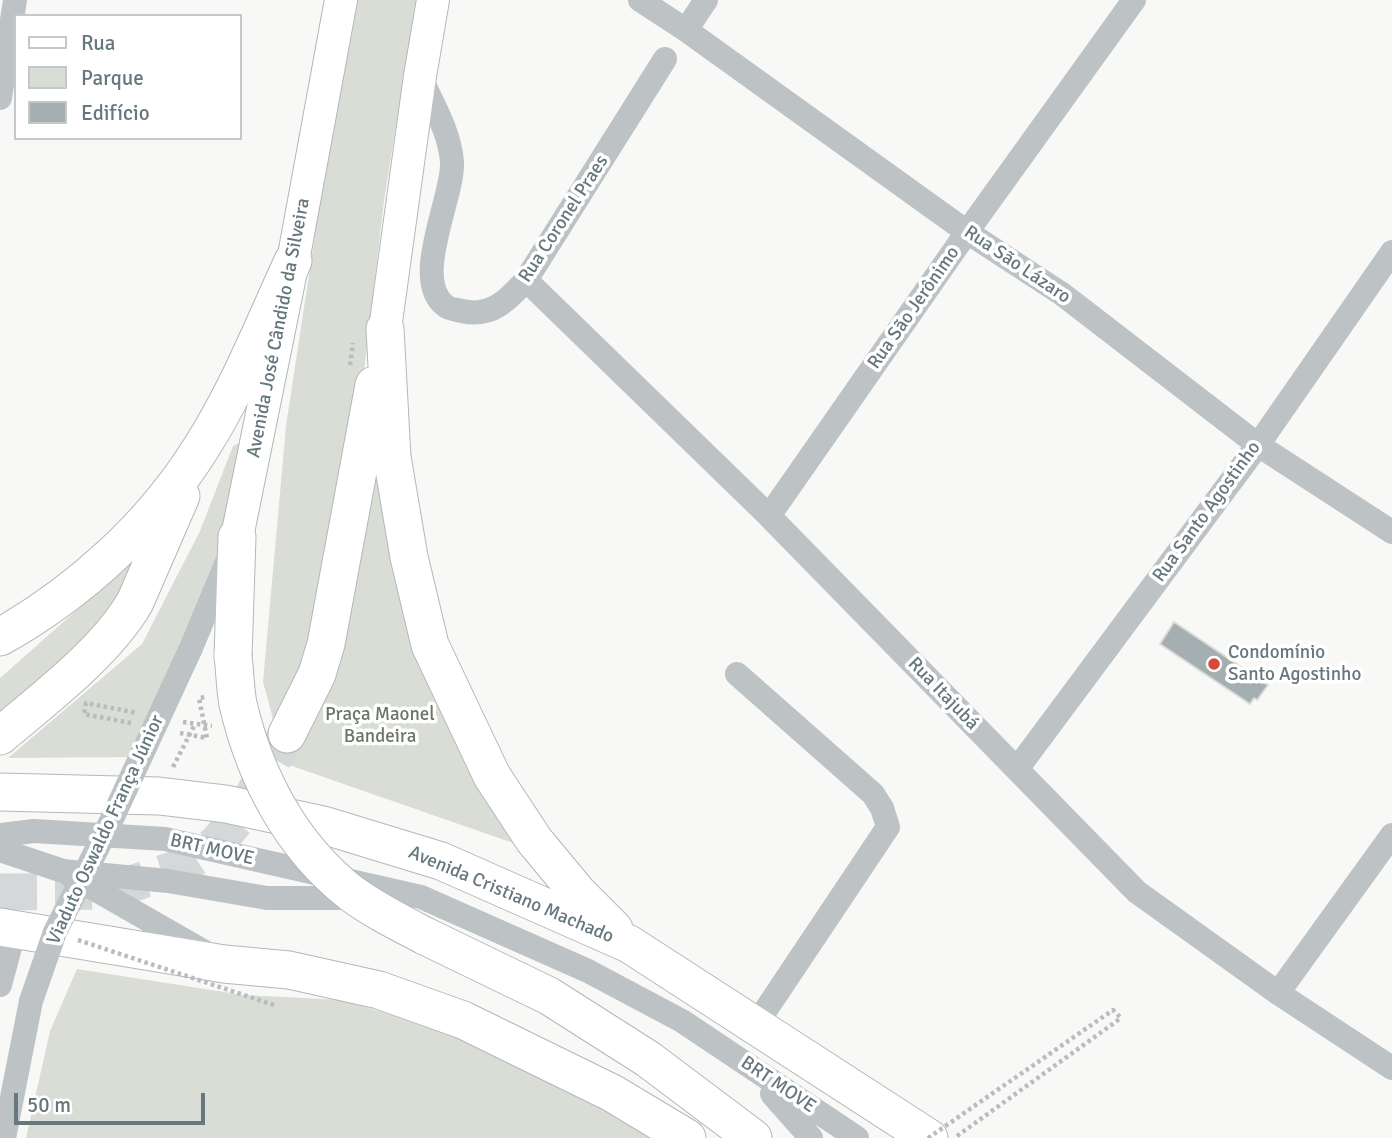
<!DOCTYPE html>
<html>
<head>
<meta charset="utf-8">
<style>
  body { margin:0 }
  #map { position:relative; width:1392px; height:1138px; overflow:hidden; background:#f8f8f6; font-family:Signika,sans-serif }
  canvas { display:block }
  .legend { position:absolute; left:14px; top:14px; width:228px; height:126px; box-sizing:border-box; background:#fff; border:2px solid #c2c9cb; margin:0; padding:9px 12px; list-style:none; font-size:21px; color:#66777e }
  .legend li { display:flex; align-items:center; gap:14px; height:35px }
  .legend b { width:35px; border:2px solid #c2c9cb }
  .scale { position:absolute; left:14px; top:1093px; width:191px; height:32px; box-sizing:border-box; border:4px solid #66777e; border-top:0; padding-left:9px; font-size:21px; line-height:24px; white-space:nowrap; color:#66777e; -webkit-text-stroke:5px #fff; paint-order:stroke }
</style>
</head>
<body>
<div id="map">
<canvas width="1392" height="1138"></canvas>
<ul class="legend">
<li><b style="height:9px;background:#fff"></b>Rua</li>
<li><b style="height:19px;background:#d9ddd5"></b>Parque</li>
<li><b style="height:19px;background:#a5afb2"></b>Edifício</li>
</ul>
<div class="scale">50 m</div>
</div>
<script>
const ctx = document.querySelector('canvas').getContext('2d');
ctx.lineJoin = 'round';
function fillPath(path, color) { ctx.fillStyle = color; ctx.fill(path, 'evenodd'); }
function trace(path, color, width, dash) { ctx.strokeStyle = color; ctx.lineWidth = width; ctx.lineCap = dash ? 'butt' : 'round'; ctx.setLineDash(dash || []); ctx.stroke(path); }
function drawText(font, color, halo, rows, align = 'center') {
  ctx.font = font + ' Signika,sans-serif'; ctx.lineWidth = 7; ctx.setLineDash([]); ctx.textBaseline = 'middle'; ctx.strokeStyle = halo; ctx.fillStyle = color; for (const [text, x, y, turn = 0] of rows) {
    ctx.save(); ctx.translate(x, y); ctx.rotate((+turn || 0) * Math.PI / 180); ctx.textAlign = isNaN(turn) ? turn : align; if (halo) ctx.strokeText(text, 0, 0); ctx.fillText(text, 0, 0); ctx.restore();
  }
}
const green = new Path2D(`
  M353,0H416L384,201L358,423L327,602L278,737L263,682L286,426L332,123Z
  M239,443L244,446L221,557L133,757L8,758L142,644L200,531L233,446Z
  M372,448L516,844L289,765L333,665Z
  M147,548L121,604L0,718V678Z
  M77,969L243,995L343,1000L431,1027L519,1060L660,1138H26L50,1031Z`);
const building = new Path2D(`
  M1174,622L1268,685L1257,700L1254,698L1250,704L1160,644Z`);
const highwayTunnel = new Path2D(`
  M0,892L110,891L179,868L216,844L245,810L287,734`);
const path = new Path2D(`
  M350,365L353,343
  M183,722L212,726
  M131,723L84,714L86,703L137,713
  M173,767L195,724
  M957,1136L1121,1018`);
const minor = new Path2D(`
  M640,0L686,30L967,232L1062,294L1258,445L1392,532
  M686,30L706,0
  M420,76C432,103 450,132 452,162C454,197 409,282 447,307C450,309 458,310 462,311C491,318 508,300 526,280L665,59
  M0,98L15,0
  M526,280L769,516L1137,892L1278,993L1392,1068
  M769,516L967,232L1134,0
  M191,648L229,557
  M737,674L873,794L882,808L888,827L755,1026
  M1017,769L1258,445L1392,252
  M0,835L34,831L165,839L421,897L588,971L682,1021L857,1138
  M0,850L63,871L168,881L267,898H360
  M70,875L208,954
  M0,985L15,929
  M1278,993L1392,835
  M772,1094L811,1138`);
const major = new Path2D(`
  M385,329L420,76L433,0
  M237,537L293,261L341,0`);
const highway = new Path2D(`
  M385,329L392,457L409,557L430,645L492,776L534,840L578,893L614,929
  M0,637C80,592 152,526 201,448C238,390 264,324 293,261
  M233,656L237,537
  M287,734L317,674L326,644L374,385
  M0,736C45,698 106,652 135,602L181,496
  M0,792L159,796L226,804L323,825L441,861L629,944L929,1138
  M0,927L224,964L289,970L379,990L463,1020L612,1093L687,1138
  M425,936L549,996L648,1059L753,1138`);
const pathBridge = new Path2D(`
  M180,733L207,738L199,698L206,697
  M78,940L277,1006
  M928,1138L1113,1010L1121,1018`);
const minorBridge = new Path2D(`
  M4,1138L31,1001L55,932L111,821L191,648`);
const highwayBridge = new Path2D(`
  M233,656C235,671 235,688 238,704C255,777 291,846 351,893C374,910 400,923 425,936`);
const markers = [
  [1214,664,7,"#d54939"]
];
const streetNames = [
  ["Rua Coronel Praes",564,219,-57],
  ["Rua São Lázaro",1017,265,34],
  ["Rua São Jerônimo",914,308,-55],
  ["Avenida José Cândido da Silveira",279,328,-79],
  ["Rua Santo Agostinho",1207,512,-54],
  ["Rua Itajubá",943,694,46],
  ["Viaduto Oswaldo França Júnior",106,830,-65],
  ["BRT MOVE",212,850,13],
  ["Avenida Cristiano Machado",511,895,23],
  ["BRT MOVE",778,1085,34]
];
const poiNames = [
  ["Condomínio",1228,653],
  ["Santo Agostinho",1228,675]
];
const parkNames = [
  ["Praça Maonel",380,715],
  ["Bandeira",380,737]
];
fillPath(green, '#d9ddd5');
fillPath(building, '#a5afb2');
trace(building, '#dadad8', 2);
trace(highwayTunnel, '#d4d8d8', 37, [37, 18]);
trace(major, '#b1b7ba', 34);
trace(highway, '#b3b8ba', 39);
trace(path, '#b8bcbe', 4.5, [3.5, 3.5]);
trace(minor, '#bdc3c5', 24);
trace(major, '#fff', 32);
trace(highway, '#fff', 37);
trace(highwayBridge, '#b3b8ba', 39, []);
trace(pathBridge, '#b8bcbe', 4.5, [3.5, 3.5]);
trace(minorBridge, '#bdc3c5', 24);
trace(highwayBridge, '#fff', 37);
for (const [x, y, r, color] of markers) { const dot = new Path2D(); dot.arc(x, y, r, 0, 2 * Math.PI); ctx.fillStyle = color; ctx.fill(dot); trace(dot, '#fff', 2.5); }
drawText('19px', '#66777e', '#fff', streetNames);
drawText('19px', '#66777e', '#fff', poiNames, 'left');
drawText('19px', '#6a7764', '#fff', parkNames);
</script>
</body>
</html>
